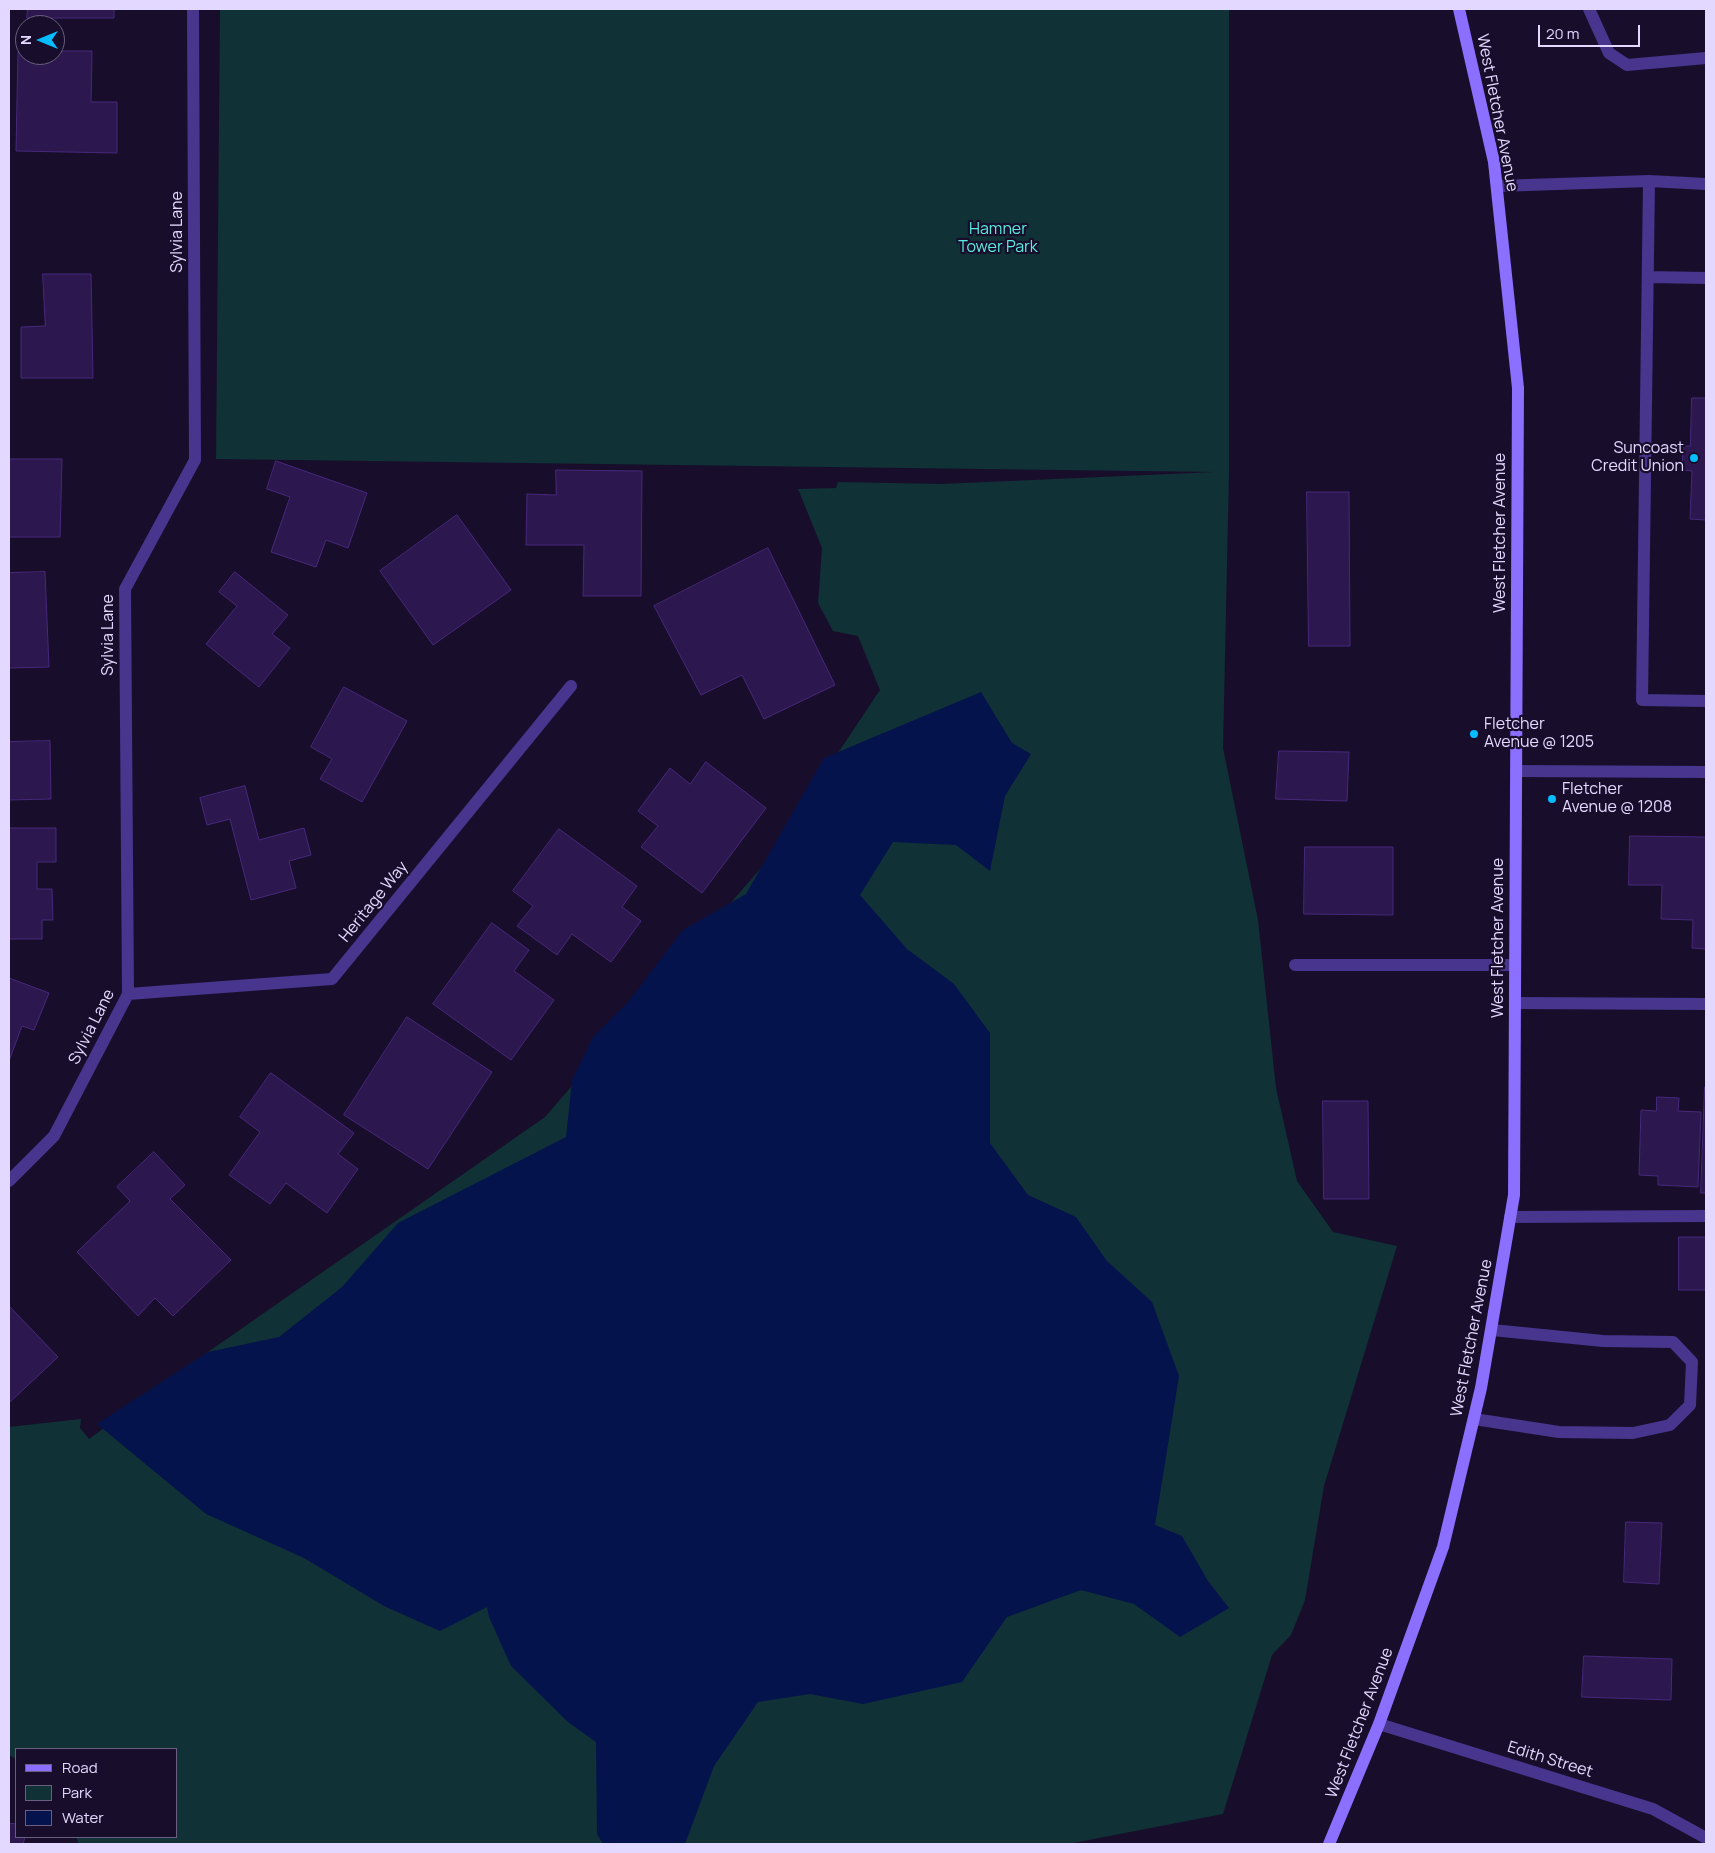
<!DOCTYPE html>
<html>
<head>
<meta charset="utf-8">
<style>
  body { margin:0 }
  #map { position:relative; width:1715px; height:1853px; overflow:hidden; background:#180e2b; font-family:Manrope,sans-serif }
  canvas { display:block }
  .frame { position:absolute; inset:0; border:10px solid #e3d8ff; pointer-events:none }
  .legend { position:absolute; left:15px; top:1748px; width:162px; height:90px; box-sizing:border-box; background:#180e2b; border:1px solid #695f80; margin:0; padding:6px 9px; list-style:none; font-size:15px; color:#e3d8ff }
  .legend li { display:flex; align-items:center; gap:10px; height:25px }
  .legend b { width:25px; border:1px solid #695f80 }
  .north { position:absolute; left:15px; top:15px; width:50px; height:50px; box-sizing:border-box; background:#180e2b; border:1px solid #695f80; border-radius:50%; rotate:270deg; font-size:14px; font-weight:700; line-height:20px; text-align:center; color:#e3d8ff }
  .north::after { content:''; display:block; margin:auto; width:18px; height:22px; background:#04bcff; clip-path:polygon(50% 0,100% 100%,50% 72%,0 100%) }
  .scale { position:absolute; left:1538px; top:25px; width:102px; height:22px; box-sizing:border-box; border:2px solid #e3d8ff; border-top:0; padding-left:6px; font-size:15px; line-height:18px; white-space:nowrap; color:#e3d8ff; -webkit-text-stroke:4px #180e2b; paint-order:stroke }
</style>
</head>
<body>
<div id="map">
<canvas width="1715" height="1853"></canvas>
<div class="frame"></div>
<ul class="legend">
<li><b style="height:6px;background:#8b6fff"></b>Road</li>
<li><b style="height:14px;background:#103136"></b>Park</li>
<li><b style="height:14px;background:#05134d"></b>Water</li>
</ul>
<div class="north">N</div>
<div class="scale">20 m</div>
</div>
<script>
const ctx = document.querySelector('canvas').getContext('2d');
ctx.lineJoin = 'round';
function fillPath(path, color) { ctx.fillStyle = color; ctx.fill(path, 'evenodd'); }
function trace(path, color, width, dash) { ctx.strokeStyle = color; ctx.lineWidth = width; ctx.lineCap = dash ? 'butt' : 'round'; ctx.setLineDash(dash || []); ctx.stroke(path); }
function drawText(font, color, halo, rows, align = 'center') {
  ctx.font = font + ' Manrope,sans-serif'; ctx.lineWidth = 4.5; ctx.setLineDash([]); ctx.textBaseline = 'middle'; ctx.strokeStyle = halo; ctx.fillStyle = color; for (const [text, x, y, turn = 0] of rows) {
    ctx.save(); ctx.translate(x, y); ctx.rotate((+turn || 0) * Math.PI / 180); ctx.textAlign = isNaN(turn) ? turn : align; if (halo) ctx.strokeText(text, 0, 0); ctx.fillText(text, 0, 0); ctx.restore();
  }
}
const green = new Path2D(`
  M220,9H1229V472L1223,748L1258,920L1276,1088L1297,1181L1333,1232L1397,1246L1324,1486L1305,1600L1291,1635L1272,1655L1223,1814L1068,1844H79L76,1837H176V1749H16V1759L9,1755V1427L81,1419L80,1428L89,1439L208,1352L545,1117L761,868L880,690L858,636L833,631L818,603L822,548L798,489L836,488L838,482L941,484L1215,472L216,459Z`);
const water = new Path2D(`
  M981,692L1012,743L1031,754L1005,796L990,871L956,845L893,842L860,895L907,949L954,984L990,1033V1143L1028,1195L1076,1217L1107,1261L1152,1302L1179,1376L1155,1525L1182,1536L1208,1581L1229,1608L1180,1637L1134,1604L1081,1590L1007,1617L962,1682L863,1704L810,1694L758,1702L714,1766L685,1844H603L597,1834L596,1742L568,1722L511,1666L489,1617L487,1607L440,1631L384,1606L304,1558L206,1514L97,1424L208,1352L279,1337L342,1287L398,1223L566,1137L572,1080L593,1037L628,1002L683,930L746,894L824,758Z`);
const building = new Path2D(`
  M28,9H114V18H27Z
  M55,51H92L91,102H117V153L16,151L18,52H25V55H55Z
  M43,274H91L93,378H21V327L45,326Z
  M1692,398H1706V520L1690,519L1692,471L1682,470L1683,446H1690Z
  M9,459H62L60,537H9Z
  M276,461L367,493L348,548L326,540L316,567L271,552L290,497L267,489Z
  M556,470L642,471L641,596H583L584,545H526L527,494L556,495Z
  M1307,492H1349L1350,646H1309Z
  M457,515L511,590L433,645L380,571Z
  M768,548L835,685L764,719L742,675L701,695L654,606Z
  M45,572L49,667L9,668V573Z
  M235,572L288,615L272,634L290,648L259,687L206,644L237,606L219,592Z
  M344,687L407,721L362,802L320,779L332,759L311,747Z
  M50,741L51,799L9,800V742Z
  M1279,751L1349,752L1347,801L1276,799Z
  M706,762L766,808L702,893L641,847L658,826L638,811L670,768L690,784Z
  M245,786L259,840L304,828L311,855L289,861L296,888L251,900L230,819L207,825L200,798Z
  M9,828H56V862H37V889H52L53,920H42V939H9Z
  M559,829L637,886L622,907L641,921L611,962L572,934L557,955L517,926L533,906L513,891Z
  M1630,836L1706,837V949L1692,948L1693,920L1661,919L1662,885H1629Z
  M1305,847H1393V915L1304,914Z
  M492,923L529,950L514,971L554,1000L511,1060L433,1004Z
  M9,978L49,993L34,1030L22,1026L9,1061Z
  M407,1017L492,1072L428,1169L344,1115Z
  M271,1073L354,1133L338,1154L358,1169L327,1213L286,1183L270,1204L229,1175L260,1132L240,1117Z
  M1705,1087H1706V1193H1701Z
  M1657,1097L1679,1098L1678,1111L1701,1112L1698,1187L1658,1185V1176L1639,1175L1641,1110L1656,1111Z
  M1323,1101H1368L1369,1199H1324Z
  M154,1152L185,1185L170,1199L231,1260L173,1316L155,1298L138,1316L77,1252L130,1201L117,1187Z
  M1679,1237H1706V1290H1679Z
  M9,1306L58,1357L9,1403Z
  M1626,1522L1662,1523L1659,1584L1624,1582Z
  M1584,1656L1672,1659L1671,1700L1582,1697Z
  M9,1823L16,1824V1837H25L23,1844H9Z`);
const service = new Path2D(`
  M1589,9L1609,53L1627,65L1706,58
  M1649,181L1642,700L1706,701
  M1497,186L1649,181L1706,184
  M1648,277L1706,278
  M1516,771L1706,772
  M1295,965H1515
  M1515,1003L1706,1004
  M1510,1217L1706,1216
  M1474,1419L1559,1432L1633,1433L1670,1425L1690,1405L1692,1362L1673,1342L1603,1341L1492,1330`);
const minor = new Path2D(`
  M128,994L332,979L571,686
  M9,1181L54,1136L128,994L125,589L195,460L193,9
  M1379,1724L1653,1809L1706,1838`);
const secondary = new Path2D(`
  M1329,1844L1379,1724L1443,1547L1481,1388L1514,1195L1518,388L1494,162L1459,9`);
const markers = [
  [1694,458,5,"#04bcff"],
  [1474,734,5,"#04bcff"],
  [1552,799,5,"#04bcff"]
];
const streetNames = [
  ["West Fletcher Avenue",1497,113,79],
  ["Sylvia Lane",178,232,-90],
  ["West Fletcher Avenue",1501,533,-90],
  ["Sylvia Lane",109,635,-90],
  ["Heritage Way",374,902,-51],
  ["West Fletcher Avenue",1499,938,-90],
  ["Sylvia Lane",92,1027,-63],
  ["West Fletcher Avenue",1472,1338,-79],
  ["West Fletcher Avenue",1360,1723,-69],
  ["Edith Street",1550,1760,17]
];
const parkNames = [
  ["Hamner",998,230],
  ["Tower Park",998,248]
];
const poiNames = [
  ["Suncoast",1684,449,"right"],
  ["Credit Union",1684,467,"right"],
  ["Fletcher",1484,725],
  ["Avenue @ 1205",1484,743],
  ["Fletcher",1562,790],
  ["Avenue @ 1208",1562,808]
];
fillPath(green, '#103136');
fillPath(water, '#05134d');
fillPath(building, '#2c184e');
trace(building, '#47287c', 1);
trace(service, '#47358e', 12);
trace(minor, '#47358e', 12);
trace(secondary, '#8b6fff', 12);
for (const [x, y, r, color] of markers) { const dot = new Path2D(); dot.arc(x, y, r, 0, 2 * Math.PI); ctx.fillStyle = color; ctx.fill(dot); trace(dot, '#180e2b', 2); }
drawText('16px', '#e3d8ff', '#180e2b', streetNames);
drawText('16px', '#58ebdf', '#180e2b', parkNames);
drawText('16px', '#e3d8ff', '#180e2b', poiNames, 'left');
</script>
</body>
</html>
